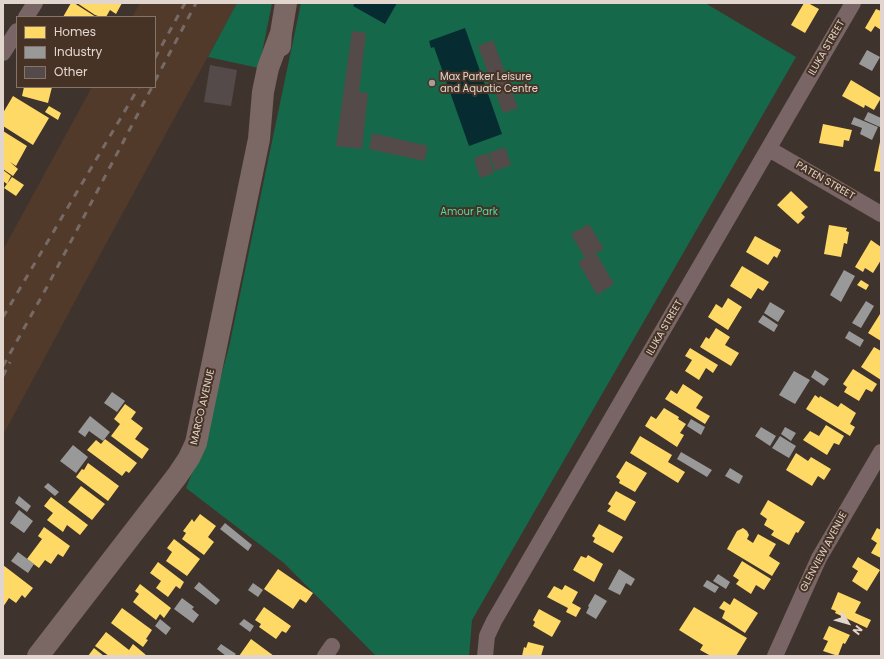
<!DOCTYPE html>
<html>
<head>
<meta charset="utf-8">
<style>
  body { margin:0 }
  #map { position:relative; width:884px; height:659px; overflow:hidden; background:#3f342d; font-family:Poppins,sans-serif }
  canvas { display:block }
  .frame { position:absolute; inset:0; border:4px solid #e2d5cd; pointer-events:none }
  .legend { position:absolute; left:16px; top:16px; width:140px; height:72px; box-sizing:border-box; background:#463326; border:1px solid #847469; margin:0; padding:5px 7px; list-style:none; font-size:12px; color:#e2d5cd }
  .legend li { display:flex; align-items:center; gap:8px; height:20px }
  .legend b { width:20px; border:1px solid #847469 }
  .north { position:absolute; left:828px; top:603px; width:40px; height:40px; -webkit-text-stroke:3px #463326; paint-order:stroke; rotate:127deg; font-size:11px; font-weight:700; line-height:16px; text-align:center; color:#e2d5cd }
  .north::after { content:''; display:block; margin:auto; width:14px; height:18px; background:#e2d5cd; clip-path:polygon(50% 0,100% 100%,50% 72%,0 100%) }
</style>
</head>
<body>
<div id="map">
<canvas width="884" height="659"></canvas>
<div class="frame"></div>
<ul class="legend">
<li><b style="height:11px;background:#ffd966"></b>Homes</li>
<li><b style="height:11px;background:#999"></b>Industry</li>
<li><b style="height:11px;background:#544a49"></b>Other</li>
</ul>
<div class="north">N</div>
</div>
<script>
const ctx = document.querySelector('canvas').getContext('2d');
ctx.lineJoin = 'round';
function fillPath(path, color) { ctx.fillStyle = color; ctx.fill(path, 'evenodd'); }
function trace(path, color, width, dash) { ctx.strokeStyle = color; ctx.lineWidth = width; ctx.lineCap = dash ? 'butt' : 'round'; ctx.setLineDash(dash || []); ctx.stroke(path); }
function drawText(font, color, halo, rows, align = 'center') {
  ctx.font = font + ' Poppins,sans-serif'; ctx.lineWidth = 4; ctx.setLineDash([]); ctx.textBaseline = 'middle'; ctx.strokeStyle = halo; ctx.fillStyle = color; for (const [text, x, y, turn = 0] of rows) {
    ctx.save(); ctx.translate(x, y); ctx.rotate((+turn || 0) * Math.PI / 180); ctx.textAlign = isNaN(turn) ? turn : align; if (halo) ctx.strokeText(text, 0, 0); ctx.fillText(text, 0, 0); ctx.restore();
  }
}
const built = new Path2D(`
  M140,3H237L102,251L3,435V250L92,87H155V17H132Z`);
const green = new Path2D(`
  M237,3H272L259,68L208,57Z
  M301,3H705L796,57L472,620L469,656H376L284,563L186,488L200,453L229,347Z`);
const water = new Path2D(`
  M355,3H397L385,24L353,6Z
  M465,28L502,134L469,146L434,47L431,48L429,41Z`);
const homes = new Path2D(`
  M71,3H74L96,17H63Z
  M77,3H122L116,14L110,10L106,17H101L95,15Z
  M804,3H808L819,9L805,33L791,25Z
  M876,9L881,11V30L875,26L871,32L865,28Z
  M851,80L881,98L874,110L865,105L864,108L842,96Z
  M24,87H52L48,103L22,96Z
  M13,96L49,118L33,145L3,126V113Z
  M49,106L61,113L58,120L45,112Z
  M823,124L852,130L849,141L844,140L843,147L819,143Z
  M3,131L27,146L16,166L10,162L18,169L13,176L3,169Z
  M880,142H881V172L874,171Z
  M3,170L11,176L7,184L3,181Z
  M12,177L24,185L16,196L4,188Z
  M791,191L808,207L801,213L805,217L798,224L777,205Z
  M829,225L847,228L846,231L849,232L847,244L844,243L841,257L824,254Z
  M755,236L781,250L777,258L774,256L768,265L746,252Z
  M871,240L881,247V260L873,273L865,268L863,272L855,267Z
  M742,266L769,282L763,291L758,288L751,299L730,286Z
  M861,280L869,285L866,290L857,285Z
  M728,298L742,307L728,330L708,317L716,304L722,308Z
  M880,314L881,315V341L868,333Z
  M716,328L730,337L725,345L739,353L731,366L700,347L706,337L709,339Z
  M874,347L881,351V380L861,367Z
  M690,348L718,365L713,373L706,368L699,380L685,371L692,360L685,356Z
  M853,369L877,384L872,392L866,389L859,401L844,392L847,387L843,384Z
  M683,384L703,397L696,408L710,416L705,424L665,399L671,390L677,394Z
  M815,395L819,398L820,396L838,407L841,403L856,413L850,424L855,427L850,436L806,409Z
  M125,404L136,412L131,419L143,428L135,439L149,449L142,459L111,436L120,424L114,419Z
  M664,408L679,417L678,419L686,424L680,433L684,435L677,447L645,426L651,416L656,419Z
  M826,425L844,436L839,445L834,443L827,455L803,440L810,431L819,436Z
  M640,436L672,455L668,462L685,472L678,483L630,453Z
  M105,439L137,463L129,473L126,471L122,476L87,450L96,440L101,444Z
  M796,453L808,461L811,457L831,469L824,480L818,476L812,486L786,470Z
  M626,461L647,473L635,492L619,483L620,480L616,477Z
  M88,463L119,486L108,501L76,477L82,469L84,470Z
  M81,486L105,504L92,520L68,502Z
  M616,491L636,502L625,521L607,511L611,506L608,504Z
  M51,497L88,525L80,535L67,525L63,532L47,520L53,513L44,506Z
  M768,500L805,522L798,533L796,532L789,545L771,535L774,531L764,525L767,519L760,514Z
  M200,514L216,526L208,537L214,542L204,555L182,539L186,533L183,531L192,519L194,522Z
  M599,524L623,537L613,553L593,542L595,538L592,536Z
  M44,527L70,546L63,557L58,554L51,564L45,560L39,568L27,559L42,539L38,536Z
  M743,528L747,531L749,535L747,539L753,543L758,534L776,544L769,556L780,563L772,576L727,549L737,531Z
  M877,528L881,530V558L871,553L877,543L871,539Z
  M174,539L200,559L187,576L166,561L172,552L167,548Z
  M588,555L603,564L594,582L573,570L581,556L586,558Z
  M858,557L880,570L867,591L852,581L858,571L852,567Z
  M742,561L771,579L764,590L756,585L751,594L736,584L739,580L733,576Z
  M158,562L184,582L180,589L176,586L168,597L156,588L161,581L150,573Z
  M3,565L33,588L25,598L22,595L16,603L9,598L3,607Z
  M278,569L313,593L306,603L300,599L293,609L264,589Z
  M140,584L171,608L164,618L160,614L156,620L133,602L139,594L135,591Z
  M565,585L578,592L572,603L581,608L576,617L566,612L568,608L547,597L554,586L562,590Z
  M838,592L861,602L855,613L871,620L867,628L835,613L836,611L831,609Z
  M734,598L758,613L745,633L722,618L725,611L719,608L724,601L730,605Z
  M264,607L291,626L286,633L282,631L276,639L259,627L261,624L255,620Z
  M694,607L747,638L736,656H711L700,650L703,645L679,630Z
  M122,608L152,630L146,639L148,640L143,647L111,623Z
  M539,609L561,621L552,637L533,626L535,622L533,620Z
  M829,626L850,635L845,644L843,643L838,656L823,651L828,641L823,639Z
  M106,632L129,650L133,644L146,655L145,656H109L95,646Z
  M251,639L274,656H239Z
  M528,642L544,646L541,656H522L524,647L526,648Z
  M94,648L104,656H88Z`);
const industry = new Path2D(`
  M867,50L880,57L872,71L859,64Z
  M868,112L881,118L880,127L864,120Z
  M854,117L878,127L872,140L860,134L862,128L851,124Z
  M844,270L855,276L841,302L830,295Z
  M866,301L874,306L861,328L852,323Z
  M770,302L785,311L778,322L764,313Z
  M763,315L778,325L774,332L758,322Z
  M849,331L864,340L860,347L845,338Z
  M815,370L829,379L824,386L811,377Z
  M794,371L810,380L795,404L779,395Z
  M112,392L125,401L117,412L104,403Z
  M90,416L110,432L103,441L89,431L85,437L78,432Z
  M691,419L705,427L701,435L687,426Z
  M761,427L776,436L770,446L755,436Z
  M785,427L796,433L791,441L781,434Z
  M780,436L796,446L789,458L772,448Z
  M73,445L88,457L76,473L60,461Z
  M681,452L712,470L707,477L677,459Z
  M730,468L743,476L739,484L725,476Z
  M48,483L59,492L55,496L44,487Z
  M19,496L31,506L27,512L15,503Z
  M19,510L33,521L24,533L10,523Z
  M225,523L252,545L248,551L220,529Z
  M18,552L34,564L28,573L11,561Z
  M619,569L635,579L631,586L626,583L620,595L608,589Z
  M718,574L730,582L726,589L713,581Z
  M707,580L719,587L715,593L703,586Z
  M199,582L220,600L216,605L194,588Z
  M253,583L263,590L258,597L248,590Z
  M595,594L607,601L596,619L586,613L589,607L588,606Z
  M182,598L194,607L192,609L199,615L193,623L174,609Z
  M160,619L171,628L166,635L155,626Z
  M244,619L254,626L250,632L239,624Z
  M221,644L236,654L234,656H226L217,649Z`);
const building = new Path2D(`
  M352,31L366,33L359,92L368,93L362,149L336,146Z
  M493,40L518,108L503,113L478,46Z
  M210,65L237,70L231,106L204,102Z
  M372,133L428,146L424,161L369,149Z
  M505,147L511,165L495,171L489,153Z
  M488,153L494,173L480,178L474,158Z
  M589,224L604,249L596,253L614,284L597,295L578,262L585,258L571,234Z`);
const street = new Path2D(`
  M26,17L35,3
  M3,53L17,31
  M769,149L881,214
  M325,656L332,646
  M485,656L487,636L494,621L853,3
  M775,656L819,558L881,452`);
const secondary = new Path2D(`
  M280,46L281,33L286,3
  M38,656L177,476L189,458L196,443L259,139L263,92L268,68L281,33`);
const rail = new Path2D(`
  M155,58L185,3
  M155,81L196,3
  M3,317L139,87
  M3,366L48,285L152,87
  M3,376L10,362`);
const markers = [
  [432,83,4,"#a99d95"]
];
const streetNames = [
  ["ILUKA STREET",827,48,-60],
  ["PATEN STREET",825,181,30],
  ["ILUKA STREET",665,328,-60],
  ["MARCO AVENUE",203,407,-77],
  ["GLENVIEW AVENUE",824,552,-62]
];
const poiNames = [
  ["Max Parker Leisure",440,77],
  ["and Aquatic Centre",440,89]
];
const parkNames = [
  ["Amour Park",469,212]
];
fillPath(built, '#523a2b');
fillPath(green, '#16684a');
fillPath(water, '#062c31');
fillPath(homes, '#ffd966');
fillPath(industry, '#999');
fillPath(building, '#544a49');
trace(street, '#796565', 16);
trace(secondary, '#7b6764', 22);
trace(rail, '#766966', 3, [7, 7]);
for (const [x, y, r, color] of markers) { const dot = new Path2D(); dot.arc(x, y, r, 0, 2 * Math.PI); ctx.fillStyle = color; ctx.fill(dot); trace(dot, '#463326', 1.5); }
drawText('10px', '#e2d5cd', '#463326', streetNames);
drawText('10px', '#e2d5cd', '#463326', poiNames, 'left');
drawText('10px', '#50dda6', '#463326', parkNames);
</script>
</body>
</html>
